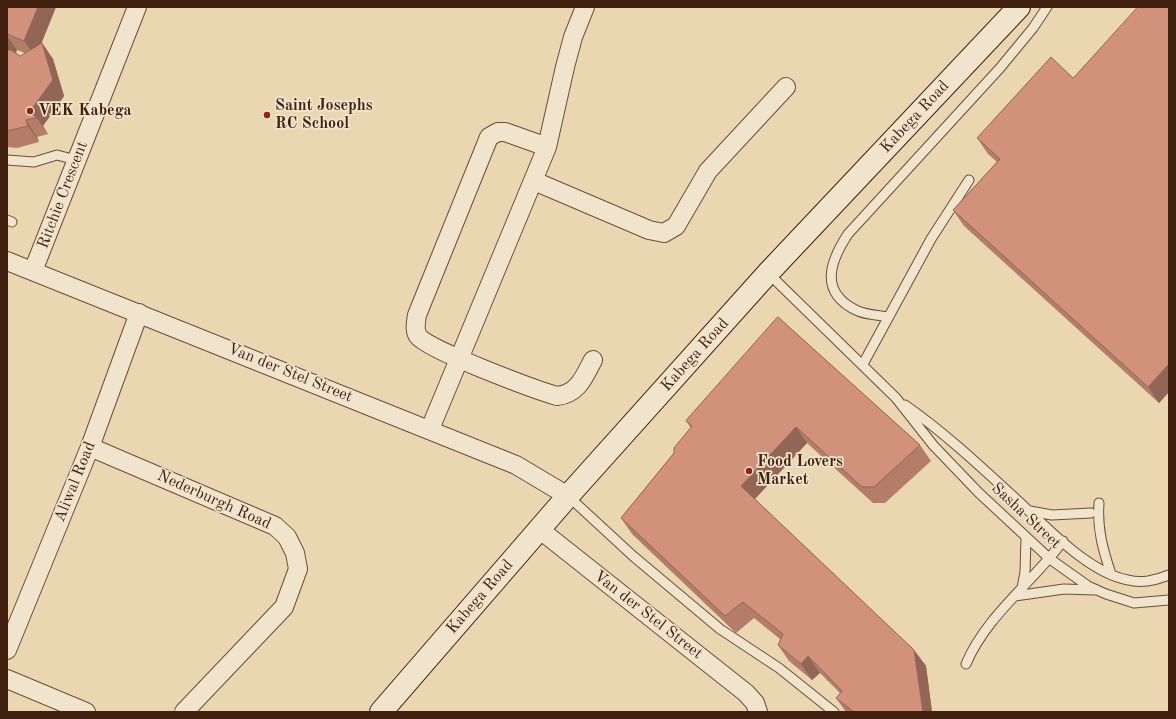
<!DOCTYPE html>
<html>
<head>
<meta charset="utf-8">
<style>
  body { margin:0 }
  #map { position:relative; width:1176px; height:719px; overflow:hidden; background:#ead6b1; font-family:"Old Standard TT",serif }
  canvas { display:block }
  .frame { position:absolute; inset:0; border:8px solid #41200f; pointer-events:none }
</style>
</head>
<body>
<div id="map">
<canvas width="1176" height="719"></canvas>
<div class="frame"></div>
</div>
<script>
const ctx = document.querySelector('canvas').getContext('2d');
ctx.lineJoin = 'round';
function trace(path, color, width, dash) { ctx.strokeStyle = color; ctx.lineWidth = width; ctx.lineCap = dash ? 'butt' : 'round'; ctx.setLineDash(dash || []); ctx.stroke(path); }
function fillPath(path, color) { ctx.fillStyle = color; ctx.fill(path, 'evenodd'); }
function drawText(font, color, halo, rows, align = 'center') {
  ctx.font = font + ' "Old Standard TT",serif'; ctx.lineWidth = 3.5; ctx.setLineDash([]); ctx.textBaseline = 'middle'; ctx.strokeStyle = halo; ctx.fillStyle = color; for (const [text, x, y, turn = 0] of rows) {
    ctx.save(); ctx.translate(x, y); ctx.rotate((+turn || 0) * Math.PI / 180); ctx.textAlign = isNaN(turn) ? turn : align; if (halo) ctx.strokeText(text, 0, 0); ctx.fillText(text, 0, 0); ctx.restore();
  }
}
const lane = new Path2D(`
  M7,160L34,162L57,155L76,160
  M7,220L12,222
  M768,273L896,398L933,445L979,493L1050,559L1088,586L1106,594L1134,603L1169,600
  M888,317C879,315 867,315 858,311C819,293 829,263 848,234L1000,68L1033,28L1047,7
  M863,364L931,239L969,180
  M905,405C945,433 980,466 1016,499C1046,526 1087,572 1128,580C1142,584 1155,580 1169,575
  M568,496L633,556L720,629L779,668L834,712
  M1099,503C1097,529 1103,550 1111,574
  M1030,511L1052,515L1091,513
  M1022,588L1025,572L1026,537
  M1015,596L1064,589L1095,590
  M966,664C986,616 1032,583 1063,541`);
const street = new Path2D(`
  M547,147L505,132H498L489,137L417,315C416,322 414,330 418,336C428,350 536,390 557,396C578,394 584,377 593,360
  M534,181L649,230L664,233L676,226L708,171L786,87
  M7,261L516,465L568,496
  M33,271L137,7
  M430,429L547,147L565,67L573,37L585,7
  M90,447L275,526L287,537L295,553L298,569L284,607L184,712
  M539,529L746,693L755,703L758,712
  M7,650L90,447L139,313
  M7,679L86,712`);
const secondary = new Path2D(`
  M381,712L568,496L768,273L1019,7`);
const wall = new Path2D(`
  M7,7H56L41,43H42L53,59L64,96L43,126L48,134L37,137L39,142L17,148L7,147ZM17,50L25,53L20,56L16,53Z
  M1169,7V392L1159,403L964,226L953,210L997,162L988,154L977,138L1073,78Z
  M778,317L920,445L931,461L885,503H873L807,443L755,499L914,650L926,666L932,712H846L836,698L840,693L820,673L812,680L789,661L778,645L780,639L754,618L736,633L632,534L621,518L674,453L691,428L686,421Z`);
const shadedWall = new Path2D(`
  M38,7H56L36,57L24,41Z
  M7,36L17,50L7,75Z
  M42,43L53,59L64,96L43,126L48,134L31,110Z
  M26,120L37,137L39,142L28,126Z
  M1169,364V392L1159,403L1148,387Z
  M796,427L807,443L752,502L741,486Z
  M914,650L926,666L932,712H923Z
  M808,656L820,673L812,680L801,664Z`);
const building = new Path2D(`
  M7,7H38L24,41L7,34Z
  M1138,7H1169V364L1148,387L953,210L1000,159L977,138L1051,57L1073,78Z
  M42,43L53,80L31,110L36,118L26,120L28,126L7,131V50H11L20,56Z
  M778,317L920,445L874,487H862L796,427L741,486L914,650L923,712H854L836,698L842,691L808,656L801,664L778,645L783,634L743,602L725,616L621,518L674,453V448L692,426L686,421Z`);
const markers = [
  [30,111,4,"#8f2418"],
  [267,115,4,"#8f2418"],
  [749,471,4,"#8f2418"]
];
const poiNames = [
  ["Saint Josephs",275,106],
  ["RC School",275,124],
  ["VEK Kabega",38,111],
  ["Food Lovers",757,462],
  ["Market",757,480]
];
const streetNames = [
  ["Kabega Road",915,117,-47],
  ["Ritchie Crescent",63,195,-69],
  ["Kabega Road",695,355,-48],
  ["Van der Stel Street",290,373,22],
  ["Aliwal Road",75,482,-68],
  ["Nederburgh Road",214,500,24],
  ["Sasha Street",1026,516,43],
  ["Kabega Road",480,597,-49],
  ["Van der Stel Street",648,615,38]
];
trace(lane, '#6b4e38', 11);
trace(street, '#6b4e38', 20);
trace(secondary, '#41200f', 24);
trace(lane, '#f1e4cc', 9);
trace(street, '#f1e4cc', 18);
trace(secondary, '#f1e4cc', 22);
fillPath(wall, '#b47d6a');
fillPath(shadedWall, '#926656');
fillPath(building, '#d1917b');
trace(building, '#926656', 1);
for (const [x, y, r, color] of markers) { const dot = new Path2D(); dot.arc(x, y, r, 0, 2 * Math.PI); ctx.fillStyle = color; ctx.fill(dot); trace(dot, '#f1e4cc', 1.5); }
drawText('bold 16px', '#41200f', '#f1e4cc', poiNames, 'left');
drawText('16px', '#41200f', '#f1e4cc', streetNames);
</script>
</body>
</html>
